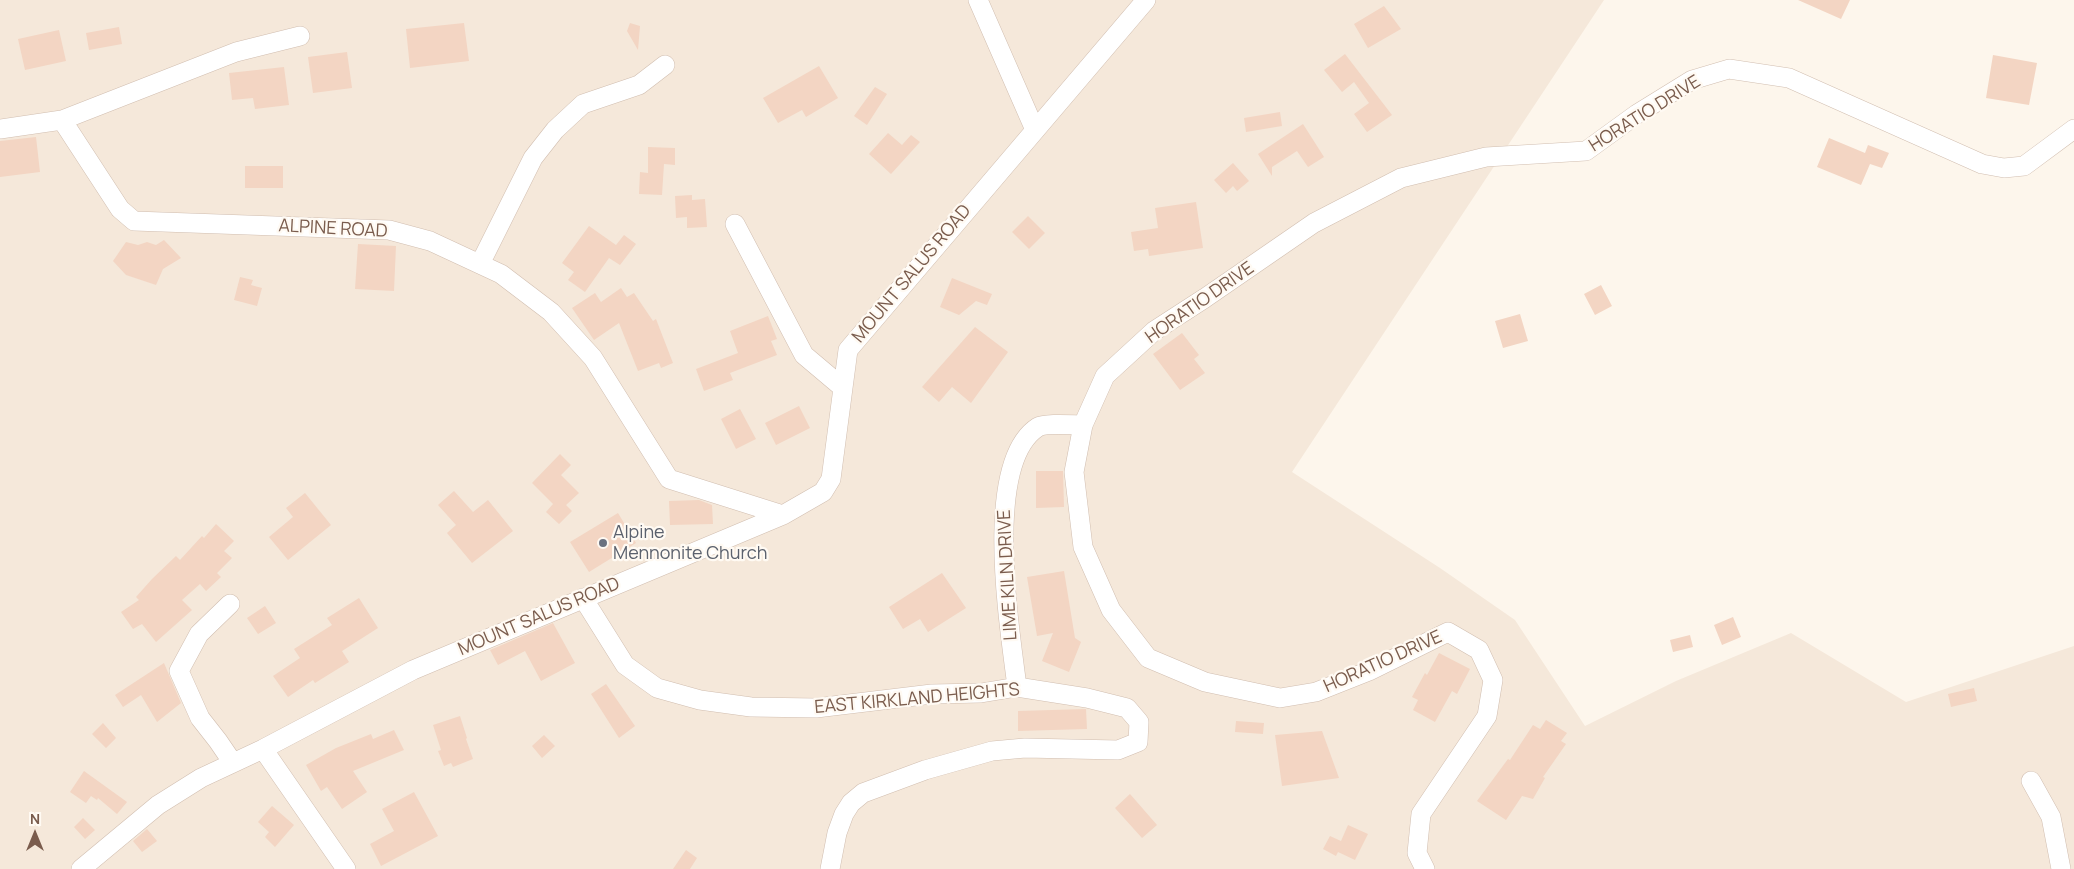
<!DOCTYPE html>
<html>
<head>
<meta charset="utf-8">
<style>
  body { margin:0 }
  #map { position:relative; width:2074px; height:869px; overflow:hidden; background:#fdf6ec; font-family:Manrope,sans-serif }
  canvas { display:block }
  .north { position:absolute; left:10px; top:809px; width:50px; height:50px; -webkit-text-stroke:4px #fffaf3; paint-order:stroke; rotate:0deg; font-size:14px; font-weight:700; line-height:20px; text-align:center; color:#7a5c4d }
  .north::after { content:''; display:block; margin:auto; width:18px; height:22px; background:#7a5c4d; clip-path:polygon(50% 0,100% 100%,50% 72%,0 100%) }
</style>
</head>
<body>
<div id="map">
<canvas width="2074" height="869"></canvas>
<div class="north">N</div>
</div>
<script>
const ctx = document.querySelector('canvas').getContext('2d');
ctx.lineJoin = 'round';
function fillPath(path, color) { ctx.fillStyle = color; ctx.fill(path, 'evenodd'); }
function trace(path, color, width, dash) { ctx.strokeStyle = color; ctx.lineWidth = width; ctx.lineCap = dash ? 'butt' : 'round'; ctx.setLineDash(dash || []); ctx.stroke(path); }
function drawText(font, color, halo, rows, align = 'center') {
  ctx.font = font + ' Manrope,sans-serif'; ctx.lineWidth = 4.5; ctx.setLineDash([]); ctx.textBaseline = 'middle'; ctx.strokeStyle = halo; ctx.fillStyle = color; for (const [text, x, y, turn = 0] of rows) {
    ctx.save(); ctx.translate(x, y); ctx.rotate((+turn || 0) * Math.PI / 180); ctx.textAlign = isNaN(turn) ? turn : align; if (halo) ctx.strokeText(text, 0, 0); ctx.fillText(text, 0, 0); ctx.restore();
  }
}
const residential = new Path2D(`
  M0,0H1604L1292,472L1440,568L1515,620L1585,726L1676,681L1791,633L1906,702L2074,646V869H0Z`);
const building = new Path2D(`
  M1798,0H1850L1841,19Z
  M1384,6L1401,29L1368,48L1354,24Z
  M464,23L469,61L410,68L406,29Z
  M630,23L640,26L638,50L627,31Z
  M119,27L122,44L89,50L86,33Z
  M59,30L66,61L25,70L18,39Z
  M347,52L352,88L313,93L308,57Z
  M1345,54L1392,115L1367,132L1354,114L1369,103L1354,82L1342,92L1324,70Z
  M1993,55L2037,63L2029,105L1986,98Z
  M819,66L838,98L806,117L802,110L778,123L763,98Z
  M284,67L289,105L255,109L253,98L232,100L229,73Z
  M875,87L887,94L867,125L854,116Z
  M1280,112L1282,126L1246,132L1244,118Z
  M1303,124L1324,157L1308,167L1297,151L1272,167V176L1258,154Z
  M888,133L902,145L911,135L920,142L891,174L869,154Z
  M36,137L40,172L0,177V141Z
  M1829,138L1865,153L1868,145L1889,153L1882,168L1870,164L1861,185L1817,167Z
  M648,147L675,148V165L664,164L662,195L639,194L640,172L648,173Z
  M1233,163L1249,181L1237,191L1233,186L1226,193L1214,180Z
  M245,166H283V188H245Z
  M692,195V200L705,199L707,227L687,228V217L676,218L675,196Z
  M1196,202L1203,248L1149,256L1148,249L1134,251L1131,232L1158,228L1155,208Z
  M1028,216L1045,233L1029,249L1012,232Z
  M589,226L616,245L624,235L636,244L620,265L609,258L585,292L568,280L574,272L562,263Z
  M164,240L181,258L163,269L156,285L126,275L113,261L126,242L138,245L147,242L156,245Z
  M358,244L396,246L394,291L355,289Z
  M240,277L253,280L251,285L262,288L257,306L234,300Z
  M952,278L992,294L987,305L976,301L959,315L940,307Z
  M1601,285L1612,306L1595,315L1584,294Z
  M621,288L627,297L634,293L653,321L656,319L673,363L661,368L659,363L638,371L619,323L594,340L572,308L595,293L601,302Z
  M1520,314L1528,341L1503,348L1495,321Z
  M768,316L777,339L771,341L777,355L730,373L733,380L704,391L696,369L738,353L730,331Z
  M975,327L1008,352L971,403L952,387L939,402L922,387Z
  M1182,333L1199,355L1194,359L1205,373L1180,390L1153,354Z
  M799,406L810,428L776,445L765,423Z
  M740,409L756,439L736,449L721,419Z
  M560,454L571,465L561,475L579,493L566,505L572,511L559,524L546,512L553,504L532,483Z
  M1036,471H1063L1064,507L1036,508Z
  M454,491L473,512L488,500L513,531L472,563L447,533L456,525L438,505Z
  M305,493L331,525L288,560L269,537L293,517L286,508Z
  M699,500L712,505L713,524L670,525L669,501Z
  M618,513L636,543L589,572L570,542Z
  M216,524L234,541L224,551L232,558L217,573L221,577L206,591L200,584L182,600L192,610L156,642L142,624L133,629L121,612L139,600L136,597L152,579L176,556L180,560L202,536L204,538Z
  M1064,571L1075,638L1081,642L1069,672L1042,661L1053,633L1037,636L1027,577Z
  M942,573L966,608L928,632L920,619L903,629L889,607Z
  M359,598L378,628L342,651L349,662L315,683L313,680L288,697L273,676L300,658L294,649L332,625L327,618Z
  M265,606L276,623L258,634L247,618Z
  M1733,617L1741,637L1722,645L1714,625Z
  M553,623L575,663L541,681L525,651L498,665L490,650Z
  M1690,635L1693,647L1673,652L1670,640Z
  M1439,653L1470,669L1457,694L1452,691L1435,722L1413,710L1418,700L1412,697L1425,673L1427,675Z
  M164,663L181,703L157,722L141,695L123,707L115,695Z
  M606,684L635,726L619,738L591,694Z
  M1974,688L1977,701L1951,707L1948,694Z
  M1086,709L1087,729L1018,731V711Z
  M460,716L467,738L466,739L473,759L453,767L451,763L444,766L438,751L441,750L433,725Z
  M1546,720L1567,733L1561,741L1566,744L1543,777L1545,778L1533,799L1522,796L1506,820L1477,801L1508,759L1510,760L1533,725L1540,729Z
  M1236,721L1264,723L1263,734L1235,732Z
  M103,723L116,738L106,748L92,734Z
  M394,730L404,750L353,771L367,792L342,809L327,787L321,791L306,765L336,748L371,734L373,739Z
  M1322,731L1339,778L1282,786L1275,735Z
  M544,735L555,746L542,758L532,746Z
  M84,771L127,802L117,814L98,798L97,800L91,796L86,803L70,792Z
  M414,792L438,836L381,866L370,844L394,831L382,809Z
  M1130,794L1157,825L1142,838L1115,808Z
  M272,806L294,825L275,847L265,837L269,832L258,822Z
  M83,818L95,830L85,839L74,827Z
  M1348,825L1368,834L1355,860L1338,852L1336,856L1323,849L1330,836L1341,841Z
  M147,829L157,841L142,852L133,841Z
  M686,850L697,858L690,869H673Z`);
const minor = new Path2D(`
  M978,0L1035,130
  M62,120L120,209L134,221L389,230L430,241L501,274L551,312L593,358L669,479L783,515
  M0,129L62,120L236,52L300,36
  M735,224L804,355L842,387
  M480,264L533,158L555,130L583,104L639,85L665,65
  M583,598L625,665L657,688L700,700L751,707L816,708L932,694L981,693L1017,687L1087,698L1127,708L1139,722L1138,742L1118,750L1025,748L992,751L925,770L863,793L851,803L844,814L837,833L830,869
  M230,604L199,634L179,671L200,718L218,741L233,763
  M1017,687C1010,629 982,463 1038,427C1045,423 1073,425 1083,425
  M263,749L346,869
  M2031,781L2051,817L2061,869
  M81,869L158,805L201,778L263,749L413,670L783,515L823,492L831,479L848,350L1146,0
  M1425,869L1417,853L1421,814L1487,716L1493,680L1479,650L1448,632L1369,671L1316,692L1280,698L1205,682L1148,658L1111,610L1083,547L1074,472L1083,425L1105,376L1154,331L1205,298L1314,223L1401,178L1486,157L1586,151L1637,114L1692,80L1729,69L1789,78L1982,164L2004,168L2024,166L2074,129`);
const markers = [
  [603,543,5,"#6b7280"]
];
const streetNames = [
  ["HORATIO DRIVE",1645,114,-32],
  ["ALPINE ROAD",333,229,3],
  ["MOUNT SALUS ROAD",912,274,-50],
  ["HORATIO DRIVE",1200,303,-35],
  ["LIME KILN DRIVE",1008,575,-93],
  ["MOUNT SALUS ROAD",539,617,-23],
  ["HORATIO DRIVE",1383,662,-24],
  ["EAST KIRKLAND HEIGHTS",917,699,-5]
];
const worshipNames = [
  ["Alpine",613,533],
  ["Mennonite Church",613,554]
];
fillPath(residential, '#f5e8da');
fillPath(building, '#f3d5c3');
trace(minor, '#d1beb0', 20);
trace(minor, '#fff', 19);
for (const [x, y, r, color] of markers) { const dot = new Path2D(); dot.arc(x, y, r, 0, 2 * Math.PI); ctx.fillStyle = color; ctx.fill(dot); trace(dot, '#fffaf3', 2); }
drawText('18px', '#7a5c4d', '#fffaf3', streetNames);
drawText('18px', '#5b616d', '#fffaf3', worshipNames, 'left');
</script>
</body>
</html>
